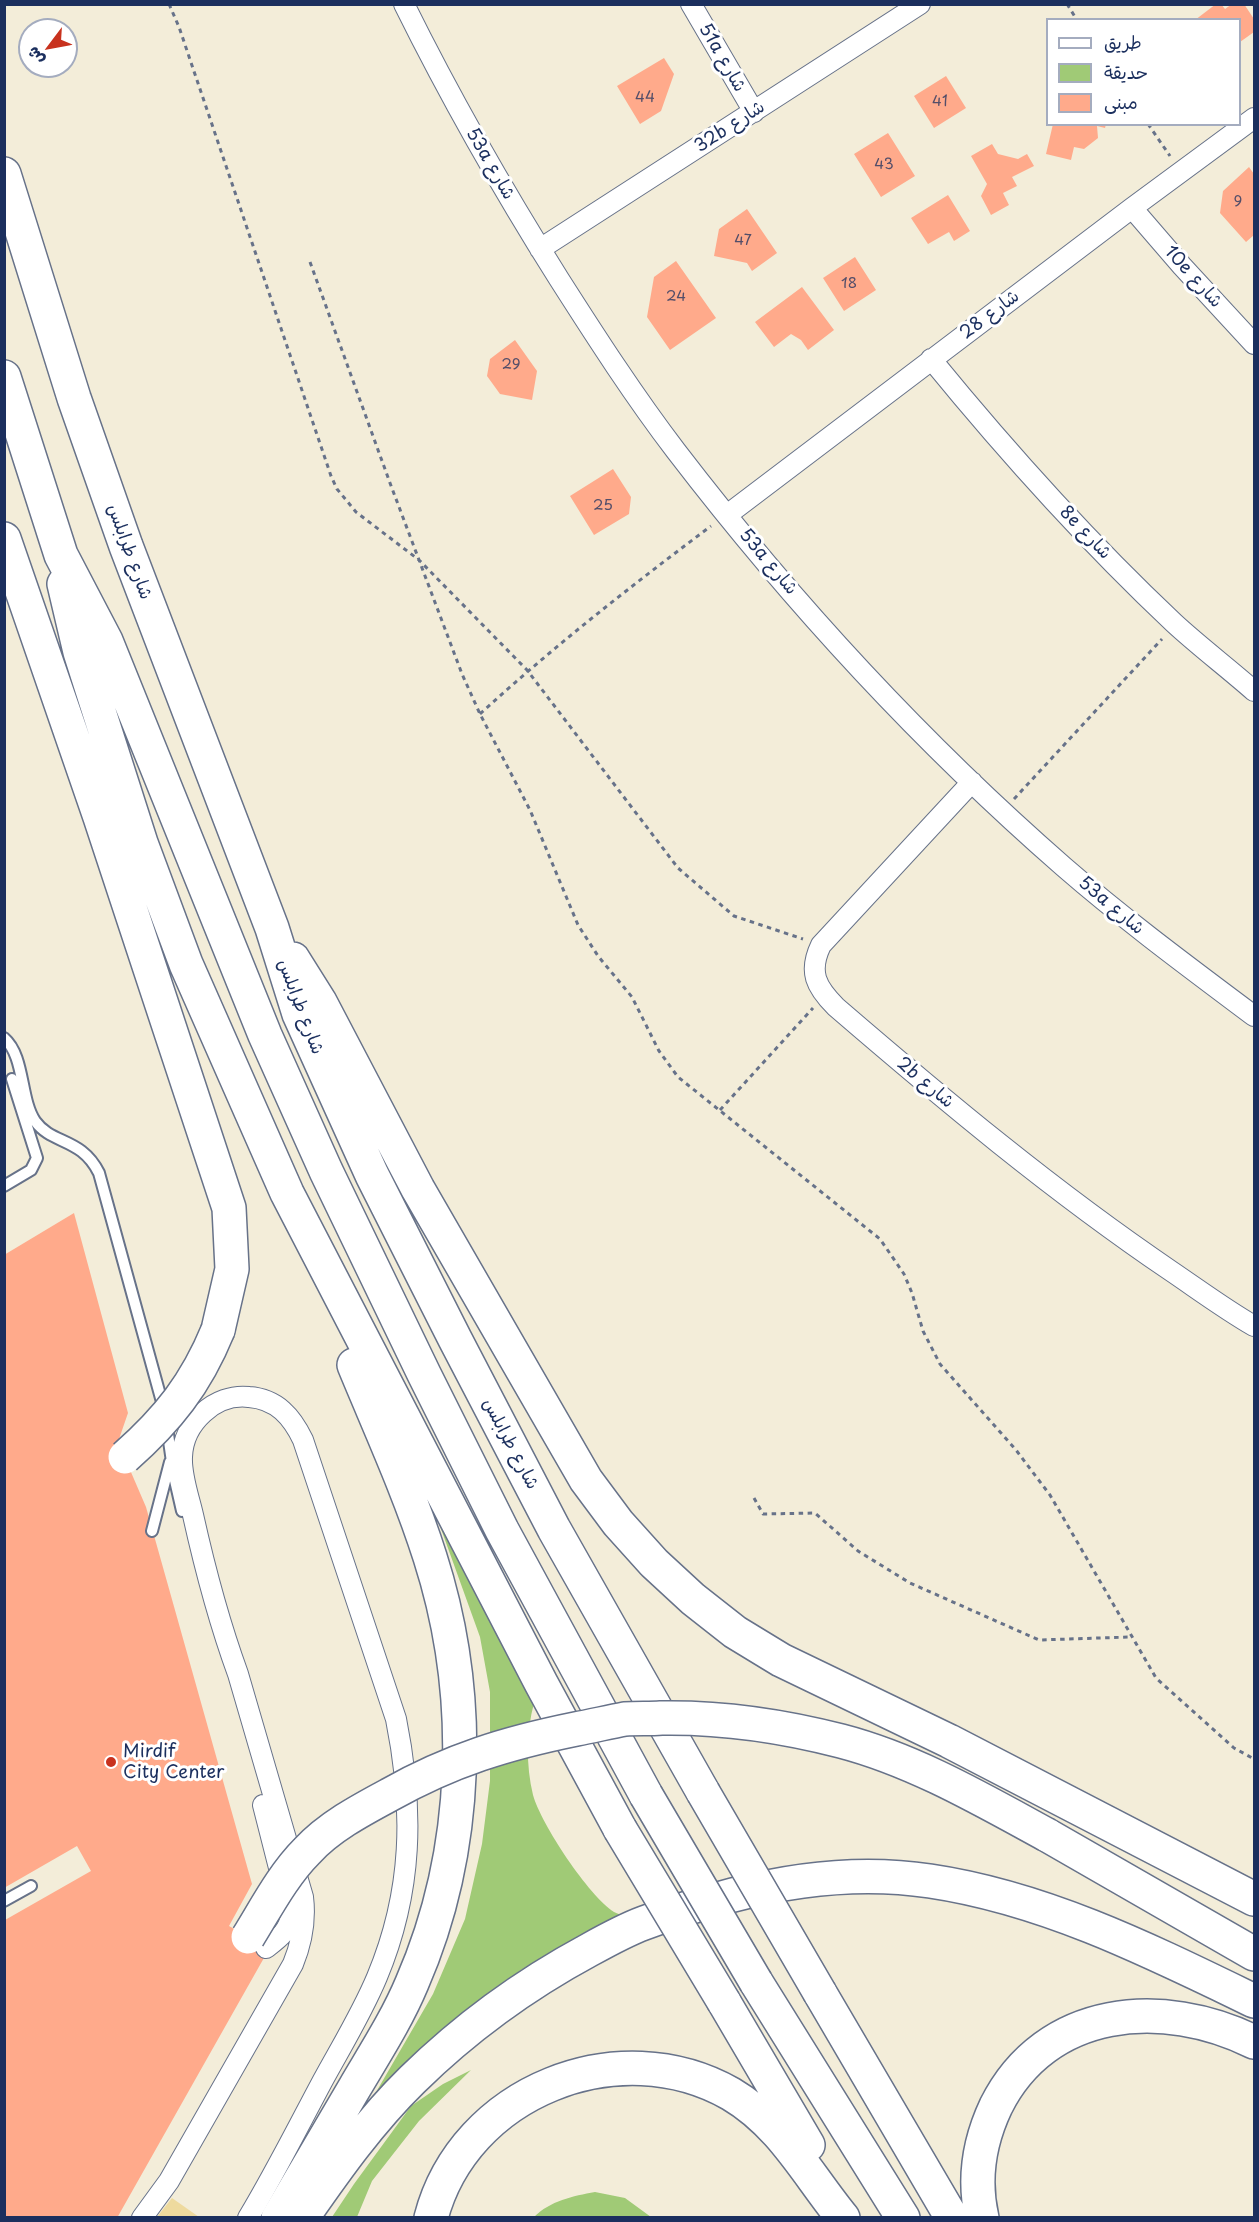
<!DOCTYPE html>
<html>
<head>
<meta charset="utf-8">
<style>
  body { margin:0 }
  #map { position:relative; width:1259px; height:2222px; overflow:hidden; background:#f3edd9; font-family:"Playpen Sans","Playpen Sans Arabic",sans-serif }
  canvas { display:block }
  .frame { position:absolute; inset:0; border:6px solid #1b2f5e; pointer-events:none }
  .legend { position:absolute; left:1046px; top:18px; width:195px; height:108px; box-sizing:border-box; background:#fff; border:2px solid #a4acbf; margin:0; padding:8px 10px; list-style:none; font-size:18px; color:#1b2f5e }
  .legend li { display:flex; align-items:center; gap:12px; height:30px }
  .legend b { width:30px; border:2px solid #a4acbf }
  .north { position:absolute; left:18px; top:18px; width:60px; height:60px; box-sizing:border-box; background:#fff; border:2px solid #a4acbf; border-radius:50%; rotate:238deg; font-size:16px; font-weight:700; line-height:24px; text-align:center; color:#1b2f5e }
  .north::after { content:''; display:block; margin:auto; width:21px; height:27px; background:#c8321e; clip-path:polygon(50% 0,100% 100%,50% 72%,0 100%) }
</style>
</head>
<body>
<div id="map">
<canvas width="1259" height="2222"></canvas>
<div class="frame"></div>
<ul class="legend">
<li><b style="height:8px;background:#fff"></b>طريق</li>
<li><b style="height:16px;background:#a0ca76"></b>حديقة</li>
<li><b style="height:16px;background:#ffaa8b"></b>مبنى</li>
</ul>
<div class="north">ش</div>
</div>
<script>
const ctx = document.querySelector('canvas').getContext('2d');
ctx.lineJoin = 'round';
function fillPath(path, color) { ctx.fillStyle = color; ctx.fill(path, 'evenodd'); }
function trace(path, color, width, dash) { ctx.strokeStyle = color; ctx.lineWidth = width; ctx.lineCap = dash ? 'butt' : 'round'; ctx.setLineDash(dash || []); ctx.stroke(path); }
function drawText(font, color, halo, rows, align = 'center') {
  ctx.font = font + ' "Playpen Sans","Playpen Sans Arabic",sans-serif'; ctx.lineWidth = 6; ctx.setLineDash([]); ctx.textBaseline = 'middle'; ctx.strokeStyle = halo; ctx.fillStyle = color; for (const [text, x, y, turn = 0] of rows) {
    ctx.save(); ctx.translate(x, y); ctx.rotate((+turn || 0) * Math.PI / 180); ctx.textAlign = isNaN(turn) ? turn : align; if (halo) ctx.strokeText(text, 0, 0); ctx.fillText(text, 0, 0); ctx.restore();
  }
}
const green = new Path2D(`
  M449,1520L534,1703C526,1733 526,1765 533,1795C541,1824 589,1896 614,1912C621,1916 633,1917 641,1919L584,1938L521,1970L410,2059L368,2106L433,1994L465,1919L482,1844L490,1781V1692L480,1637L440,1526Z
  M471,2070L419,2121L372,2181L357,2217H332L354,2184L411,2106L443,2084Z
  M595,2192L625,2198L651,2217H534C550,2201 573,2196 595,2192Z`);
const sand = new Path2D(`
  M172,2198L199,2217H157Z`);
const building = new Path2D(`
  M1216,4H1221L1225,9L1232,4H1244L1254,19V32L1240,42V20H1195Z
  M664,58L674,74L661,111L640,124L617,86Z
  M946,76L966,108L934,128L914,96Z
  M1053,124H1106L1105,128L1097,126L1098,138L1084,149L1074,147L1071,160L1046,154Z
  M888,133L915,176L881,197L854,154Z
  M992,144L998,154L1018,159L1027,154L1034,166L1012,177L1017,186L1003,193L1009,205L991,215L981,196L987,184L971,156Z
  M1249,167L1254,174V235L1246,242L1220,213L1223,191Z
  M948,195L970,231L954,241L949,232L928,244L911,218Z
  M747,209L777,253L752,271L747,263L714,256L719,229Z
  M855,257L876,290L844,311L823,278Z
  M676,261L716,318L670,350L647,317L654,277Z
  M802,287L834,330L808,350L801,340L791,334L774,347L755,322Z
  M515,340L537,371L532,400L500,394L487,376L490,359Z
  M613,469L631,497L629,514L594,535L570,496Z
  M74,1213L128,1413L118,1442L146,1507L252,1884L229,1926L269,1949L117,2218H5V1920L91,1871L77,1846L4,1888V1255Z`);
const path = new Path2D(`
  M169,4L179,27L331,476L337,489L356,512L419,560L527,670L678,868L734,916L803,939
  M1067,4L1077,20
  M1148,124L1170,156
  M310,262L390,483L462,674L480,714L530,810L578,925L598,956L632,997L659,1051L678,1077L880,1239L904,1274L912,1293L923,1331L940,1364L1016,1450L1050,1495L1156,1678L1234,1748L1254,1759
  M480,714C553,647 631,586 711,526
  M1014,799L1162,639
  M720,1110L813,1008
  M754,1498L763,1514L815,1513L858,1551L910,1583L1039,1640L1130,1637`);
const lane = new Path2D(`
  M4,1038C25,1056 20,1099 35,1121C52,1145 81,1137 99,1173L165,1413L174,1476L182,1511
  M4,1186L31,1170L37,1158L12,1079
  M152,1531L170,1462
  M4,1901L31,1886`);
const street = new Path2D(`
  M404,4C451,99 503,190 559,279C596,337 634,396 676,451C791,601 922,743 1064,867C1125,920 1190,968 1254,1016
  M691,4L754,112
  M1132,208L1182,266L1254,344
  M540,249L920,4
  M931,359C1007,452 1087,541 1174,623C1200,647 1228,668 1254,691
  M727,515L1132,208L1254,118
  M972,782L821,945C808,972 816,987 836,1007C944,1100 1053,1191 1171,1271C1199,1290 1226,1310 1254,1326
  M263,1805L291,1915C289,1931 279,1938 266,1948
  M142,2218L169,2181L293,1964C302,1942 306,1921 303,1897L238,1674C219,1622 205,1569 193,1515C189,1497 181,1476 182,1457C183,1423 215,1393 249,1397C277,1399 292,1417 303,1440L396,1719C414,1809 413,1891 377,1977C362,2013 341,2047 322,2082C298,2127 275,2173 248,2218`);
const highway = new Path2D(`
  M4,174L74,398L126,546L272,928L299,1014L372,1175L455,1339L554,1529L703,1792
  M4,377L61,555L106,641L265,1035L326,1171L424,1374L502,1530L646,1795
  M4,539L100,817L229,1208L232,1269L218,1330
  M64,584L80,652L141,843L186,964L287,1193L541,1683L620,1829
  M293,959L320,1002L418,1189L560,1435L586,1480L618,1523L654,1563L693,1599L735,1632L781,1660L949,1741L1254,1899
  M1047,1835L1254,1954
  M756,1982L903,2218
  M820,1993L952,2218
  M724,2002L808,2145
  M278,2218C304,2174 329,2131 355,2087C375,2053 397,2019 412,1983C470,1850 474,1694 430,1557C409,1491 380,1428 354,1365
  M302,2218C336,2169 370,2121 412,2080C465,2028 524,1985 589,1950C607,1940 625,1930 644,1923C673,1912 703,1903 733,1895C798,1878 864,1871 930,1881C1045,1898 1151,1951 1254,2001
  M431,2218C464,2091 619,2030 731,2094C782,2124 807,2174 843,2218
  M982,2218C973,2179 979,2142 996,2106C1046,2006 1163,1997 1254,2042`);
const highwayBridge = new Path2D(`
  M125,1457C168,1419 196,1384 218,1330
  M703,1792L820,1993
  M646,1795L756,1982
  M620,1829L724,2002
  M248,1937C266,1908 283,1875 307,1851C329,1827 361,1810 389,1795C451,1760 507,1743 576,1729C592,1726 609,1722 625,1719C637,1718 650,1719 661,1718C722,1717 783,1726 841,1741C914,1760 981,1799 1047,1835`);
const markers = [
  [111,1762,6,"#c8321e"]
];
const numberNames = [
  ["44",645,98],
  ["41",940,102],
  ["43",884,165],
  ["9",1238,202],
  ["47",743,241],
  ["18",849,284],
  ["24",676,297],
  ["29",511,365],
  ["25",603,506]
];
const streetNames = [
  ["51a شارع",722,58,60],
  ["32b شارع",730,127,-33],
  ["53a شارع",490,164,60],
  ["10e شارع",1193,277,48],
  ["شارع 28",990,315,-37],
  ["8e شارع",1085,533,46],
  ["شارع طرابلس",129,552,70],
  ["53a شارع",768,562,50],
  ["53a شارع",1111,906,40],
  ["شارع طرابلس",300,1007,69],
  ["2b شارع",925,1083,40],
  ["شارع طرابلس",510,1444,62]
];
const poiNames = [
  ["Mirdif",123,1752],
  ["City Center",123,1773]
];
fillPath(green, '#a0ca76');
fillPath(sand, '#eeda9e');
fillPath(building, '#ffaa8b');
trace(lane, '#677289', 14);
trace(street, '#677289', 22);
trace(highway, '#677289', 36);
trace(path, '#677289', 3, [4.5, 4.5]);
trace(lane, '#fff', 10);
trace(street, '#fff', 20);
trace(highway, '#fff', 33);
trace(highwayBridge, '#677289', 36, []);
trace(highwayBridge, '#fff', 33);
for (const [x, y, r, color] of markers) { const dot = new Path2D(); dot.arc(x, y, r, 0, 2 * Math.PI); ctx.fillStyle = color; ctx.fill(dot); trace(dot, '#fff', 2); }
drawText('15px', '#544e69', null, numberNames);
drawText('18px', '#1b2f5e', '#fff', streetNames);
drawText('18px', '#1b2f5e', '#fff', poiNames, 'left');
</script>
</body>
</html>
